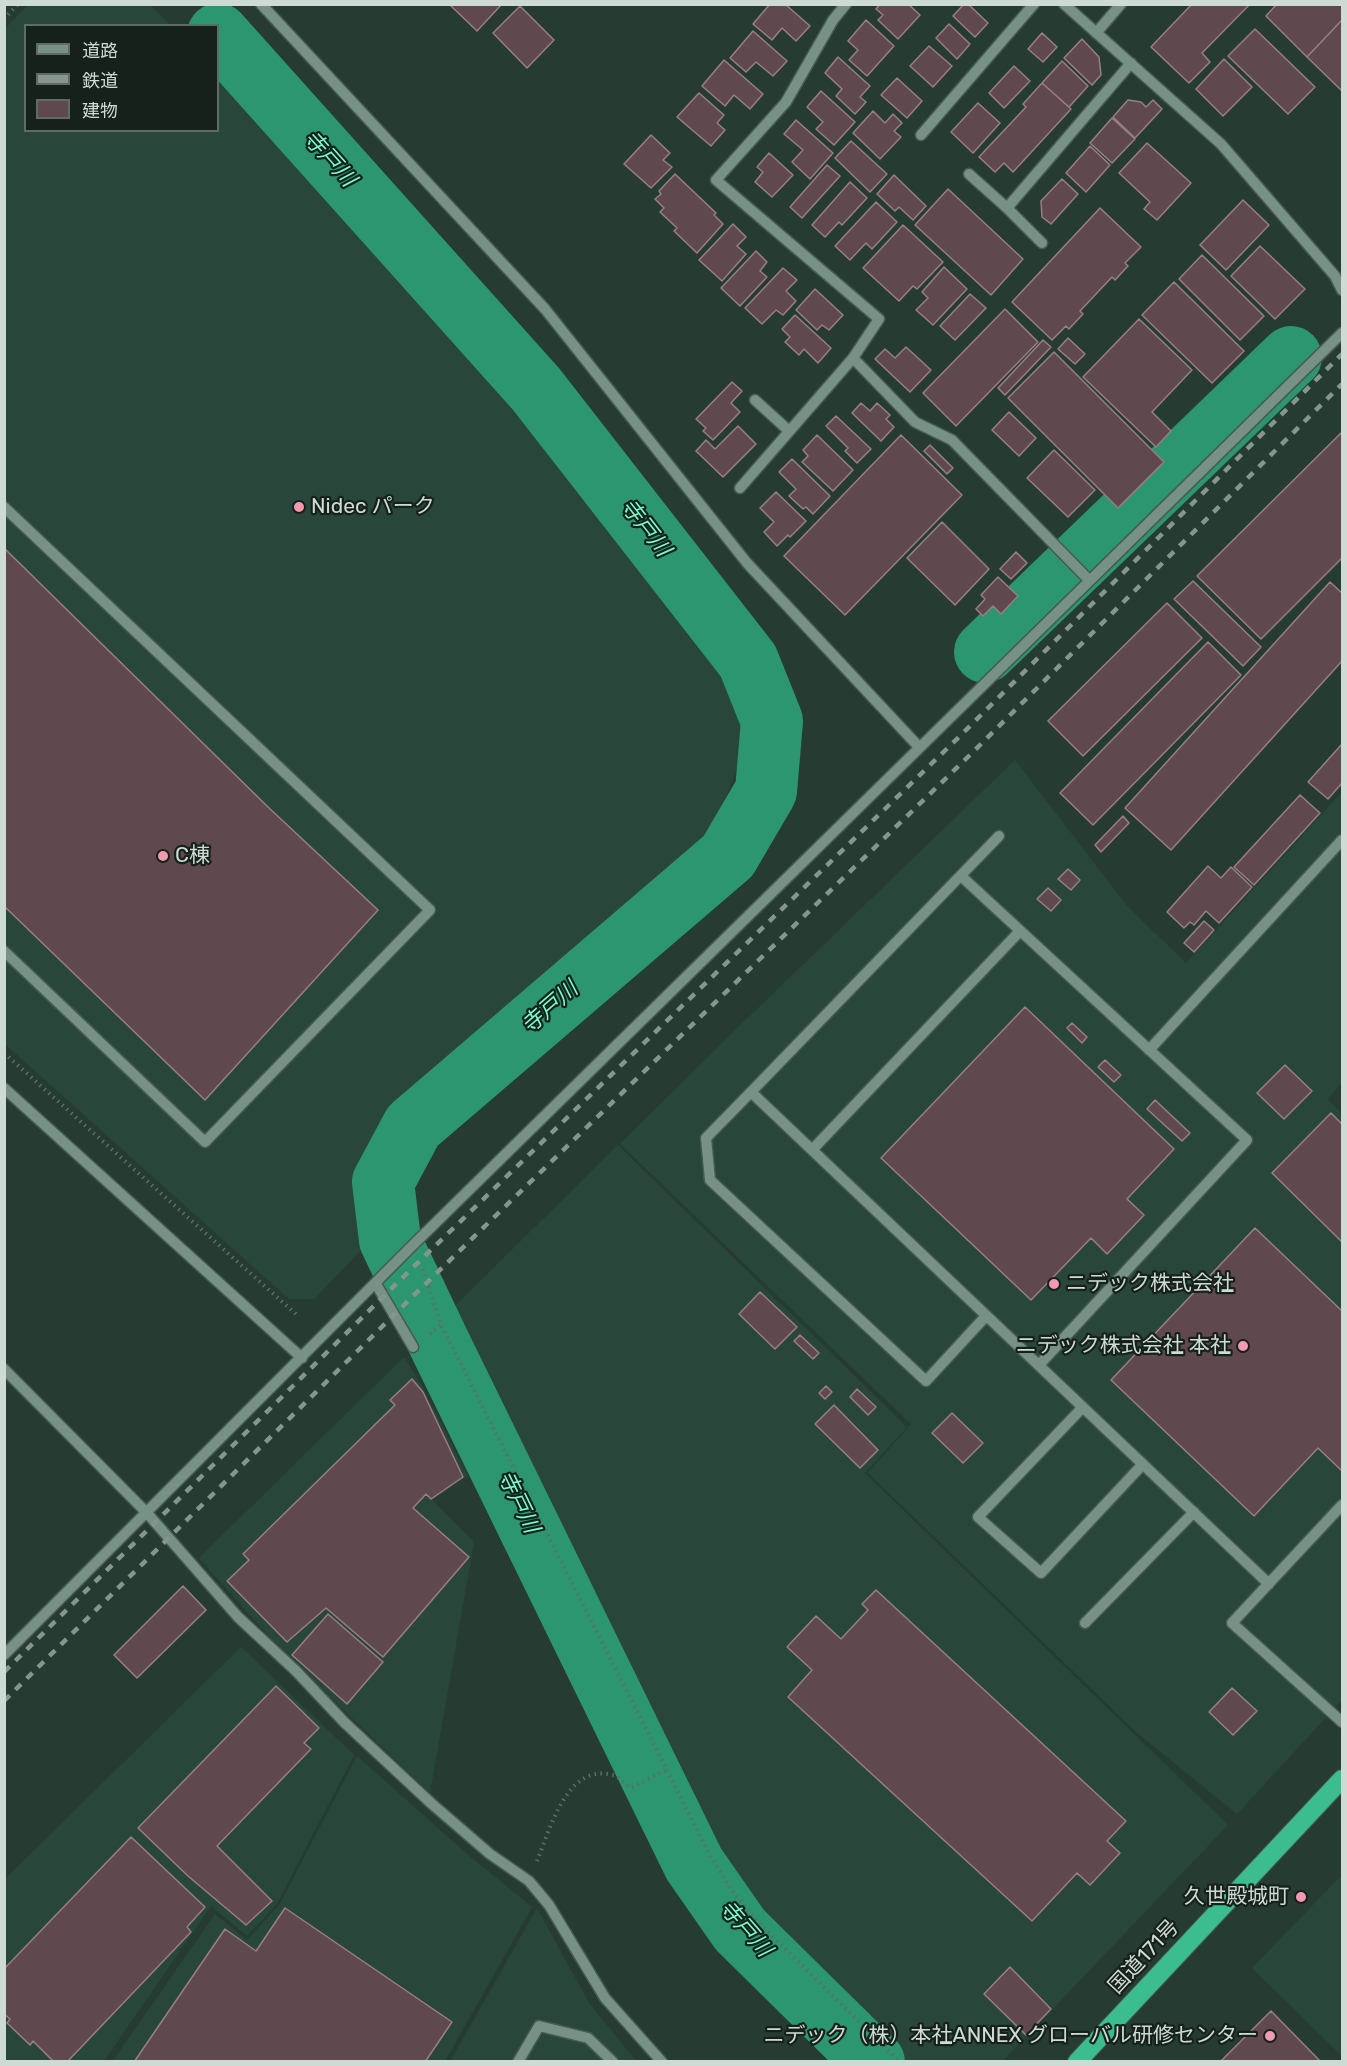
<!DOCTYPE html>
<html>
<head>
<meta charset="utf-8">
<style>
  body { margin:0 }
  #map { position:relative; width:1347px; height:2066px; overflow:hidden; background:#263c33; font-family:Rubik,"Noto Sans JP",sans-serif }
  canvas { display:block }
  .frame { position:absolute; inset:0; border:6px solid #cedbd4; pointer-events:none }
  .legend { position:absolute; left:24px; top:24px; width:195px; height:108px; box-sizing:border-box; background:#17211c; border:2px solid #606b66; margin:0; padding:8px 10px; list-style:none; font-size:18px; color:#cedbd4 }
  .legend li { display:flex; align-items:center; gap:12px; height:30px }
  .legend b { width:30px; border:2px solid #606b66 }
</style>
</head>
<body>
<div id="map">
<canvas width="1347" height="2066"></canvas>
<div class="frame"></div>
<ul class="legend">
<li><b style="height:8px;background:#789186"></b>道路</li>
<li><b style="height:8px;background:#85968e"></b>鉄道</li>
<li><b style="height:16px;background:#60494e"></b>建物</li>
</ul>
</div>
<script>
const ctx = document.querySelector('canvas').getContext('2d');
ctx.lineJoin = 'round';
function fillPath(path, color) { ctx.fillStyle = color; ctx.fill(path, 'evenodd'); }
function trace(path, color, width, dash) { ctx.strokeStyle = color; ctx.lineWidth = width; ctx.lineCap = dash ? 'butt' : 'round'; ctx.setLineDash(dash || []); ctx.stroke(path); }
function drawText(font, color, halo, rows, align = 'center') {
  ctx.font = font + ' Rubik,"Noto Sans JP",sans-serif'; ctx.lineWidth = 4.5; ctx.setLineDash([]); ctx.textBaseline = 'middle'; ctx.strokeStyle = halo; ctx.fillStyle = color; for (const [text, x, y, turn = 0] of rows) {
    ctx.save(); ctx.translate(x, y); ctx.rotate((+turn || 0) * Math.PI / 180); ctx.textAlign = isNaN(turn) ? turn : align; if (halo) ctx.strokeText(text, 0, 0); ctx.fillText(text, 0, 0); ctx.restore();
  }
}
const built = new Path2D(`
  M28,5H150L170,25L26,26V130H218V77L458,339L727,674L746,748L710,835L396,1106L367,1149L358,1201L366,1245L314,1299H289L5,1044L4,30Z
  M1015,760L1128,907L1186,963L1342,792V1082L1328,1099L1342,1114V1700L1237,1814L1136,1732L868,1473L911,1424L620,1144L728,1037Z
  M618,1145L907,1427L865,1473L1228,1825L1003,2061H906L776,1935L734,1886L555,1534L447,1314Z
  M404,1357L422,1386L468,1476L432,1500L474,1542L430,1793L283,1652L199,1558Z
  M241,1647L354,1755L277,1904L247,1936L211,1906L104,2061L5,2062V1879Z
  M357,1756L467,1854L532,1907L445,2061L112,2062L215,1914L247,1940L279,1905Z
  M1342,1875V2056L1252,1968Z
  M537,1908L589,2003L636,2061L450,2062Z`);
const river = new Path2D(`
  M218,34L536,389L748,661L772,721L766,791L728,856L413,1126L383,1182L390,1240L438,1341L694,1864L740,1930L874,2062
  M985,652L1291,357`);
const building = new Path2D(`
  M449,4H502L477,31Z
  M770,4H785L810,26L796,41L782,28L772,40L753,24Z
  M880,4H908L920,15L898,39L878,20L883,15L876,9Z
  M964,4H968L988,23L975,37L953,16Z
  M1192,4H1250L1202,53L1210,62L1189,83L1151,47Z
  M1277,4H1342V20L1307,57L1266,16Z
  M520,6L554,40L527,68L493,33Z
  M866,20L894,46L867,76L849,60L858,50L848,41Z
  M1342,20V91L1307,57Z
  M949,24L970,44L957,59L936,38Z
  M1255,29L1315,87L1288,114L1228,56Z
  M753,31L787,61L773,76L756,62L746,72L730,58Z
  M1042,33L1057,47L1043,62L1028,49Z
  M1082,39L1099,57L1101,75L1092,85L1064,58Z
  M929,46L952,66L933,87L910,66Z
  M838,57L870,86L860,97L866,102L855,114L836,96L842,89L825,73Z
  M1224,59L1252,87L1223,116L1196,89Z
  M724,60L763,94L750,109L734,95L725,106L702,86Z
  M1062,61L1088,86L1069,107L1042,83Z
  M1014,66L1030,81L1004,108L989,93Z
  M897,78L922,101L907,118L881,95Z
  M1042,83L1071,109L1013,172L1004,163L995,172L979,157L1026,107L1023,104Z
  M821,91L855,122L834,145L816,129L823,122L807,107Z
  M699,93L724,115L717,123L725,130L711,146L677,117Z
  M1128,100L1141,102L1146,107L1153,100L1162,109L1135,138L1113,117Z
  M978,103L1000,123L973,153L951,132Z
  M873,111L885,123L893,114L902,123L894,131L901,137L880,159L853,133Z
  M1112,118L1135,139L1112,163L1090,143Z
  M796,120L833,153L810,179L792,162L803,150L784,134Z
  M651,135L670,153L663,160L672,167L651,188L624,164Z
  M851,141L887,174L870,192L835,158Z
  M1147,143L1191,183L1157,220L1144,209L1150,202L1119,173Z
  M1090,146L1110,165L1086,192L1066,173Z
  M769,153L793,175L772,197L755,182L763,172L757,167Z
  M827,165L840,176L802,218L790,207Z
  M675,174L716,213L714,215L723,224L697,253L674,231L677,228L660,212L664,208L655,199L661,194L659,191Z
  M894,175L926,206L913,220L899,207L895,211L877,194Z
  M1062,179L1078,194L1051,224L1042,217L1041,201Z
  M850,182L867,198L842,225L839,222L825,237L812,225Z
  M948,189L1023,259L991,295L915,225Z
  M1243,200L1269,225L1226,270L1200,245Z
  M876,202L897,222L872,249L866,243L850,260L835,246Z
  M1100,208L1141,247L1125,263L1128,266L1115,280L1112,277L1080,311L1083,314L1069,329L1066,326L1052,340L1012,302Z
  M733,224L746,237L737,246L746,254L722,281L699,260Z
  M903,225L943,262L917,289L913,286L899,301L863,268Z
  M1260,246L1305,289L1275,319L1231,276Z
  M756,251L767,262L760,271L767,277L740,306L721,288Z
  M1202,255L1264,316L1240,340L1179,279Z
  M944,267L967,289L933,325L916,310L928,298L922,292Z
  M783,268L797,280L786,291L796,301L783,315L776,310L762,324L745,308Z
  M1174,282L1244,351L1212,383L1142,315Z
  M815,289L843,315L829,330L822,325L817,330L796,310Z
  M970,294L986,308L955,340L940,326Z
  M1005,309L1038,342L956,426L923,393Z
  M795,315L831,348L818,363L804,349L799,355L785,342L790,337L782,329Z
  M1139,319L1192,370L1152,412L1171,431L1156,447L1083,377Z
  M1068,338L1085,354L1075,364L1058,349Z
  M1043,340L1051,347L1005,395L998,388Z
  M906,347L931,370L910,392L875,359L885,349L895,358Z
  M1054,352L1164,462L1118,508L1008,398Z
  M732,382L742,391L731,403L740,412L713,440L703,431L706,428L696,419Z
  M861,403L870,411L877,403L890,415L886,419L894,427L881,441L852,413Z
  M1009,412L1036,438L1019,456L992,430Z
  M836,416L871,449L857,463L845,451L848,448L826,426Z
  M738,426L756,444L723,477L696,451L706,440L715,449Z
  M1342,432V558L1261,639L1197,576Z
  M817,435L853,470L833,491L802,462L808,456L803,450Z
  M901,435L962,495L845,615L784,556Z
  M930,445L953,468L947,474L924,451Z
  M1054,450L1095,490L1068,517L1027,478Z
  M792,459L830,496L813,514L806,507L803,509L789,496L796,489L779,472Z
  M776,492L806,521L790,537L788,535L777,546L764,532L774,522L760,508Z
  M942,522L989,569L955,605L907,558Z
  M4,548L268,807L378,910L205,1100L4,906Z
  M1016,552L1027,563L1011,579L1000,569Z
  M998,577L1018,596L1001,614L993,606L983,616L976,609L985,599L981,595Z
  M1193,581L1261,647L1243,666L1174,599Z
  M1330,582L1342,593V661L1171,850L1125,808Z
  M1167,603L1202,638L1083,756L1048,721Z
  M1208,642L1241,675L1093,825L1060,793Z
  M1342,744V783L1328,799L1308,782Z
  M1300,795L1320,813L1254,885L1234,867Z
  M1123,816L1129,823L1101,852L1095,845Z
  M1208,866L1221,878L1231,867L1252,887L1219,923L1206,911L1194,925L1190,922L1184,928L1167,912Z
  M1068,869L1080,880L1071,890L1058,879Z
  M1048,888L1061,900L1051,911L1037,899Z
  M1204,921L1214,930L1194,952L1184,943Z
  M1025,1007L1174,1149L1127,1199L1144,1215L1107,1254L1091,1238L1031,1300L881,1158Z
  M1072,1023L1087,1037L1082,1043L1067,1028Z
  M1105,1060L1121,1075L1114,1082L1098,1067Z
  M1285,1065L1312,1091L1284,1119L1257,1093Z
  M1155,1100L1190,1133L1182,1141L1147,1109Z
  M1331,1113L1342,1124V1242L1272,1173Z
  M1255,1228L1342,1311V1471L1318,1448L1254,1516L1111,1380Z
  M760,1292L797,1327L775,1349L739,1314Z
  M800,1335L819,1353L813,1359L794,1341Z
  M412,1379L423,1392L463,1477L431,1499L426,1494L413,1508L469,1557L383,1657L326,1608L287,1642L227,1581L249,1560L243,1554L395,1405L390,1400Z
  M826,1386L832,1392L825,1399L819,1393Z
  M857,1389L876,1407L868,1415L850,1397Z
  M834,1405L878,1450L860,1468L815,1424Z
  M952,1413L983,1443L963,1463L932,1433Z
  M183,1586L206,1610L137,1678L114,1655Z
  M876,1590L1126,1821L1107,1841L1120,1853L1090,1885L1077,1873L1032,1921L788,1697L812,1670L787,1647L816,1616L841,1639L868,1610L862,1604Z
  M328,1614L383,1662L347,1704L292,1655Z
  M276,1686L319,1728L304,1743L311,1749L217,1846L272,1901L246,1925L188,1876L138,1828Z
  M1232,1688L1257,1711L1233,1735L1209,1712Z
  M131,1837L205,1907L187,1927L191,1932L67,2062H54L33,2041L30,2045L7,2023L10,2019L4,2014V1969Z
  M285,1908L452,2022L425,2062H134L225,1929L256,1951Z
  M1010,1967L1051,2009L1026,2035L984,1994Z
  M1271,2011L1321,2062H1220Z`);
const path = new Path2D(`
  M4,19L18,4
  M4,1053L296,1314
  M423,1269L441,1325L709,1853L729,1886L752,1916L900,2062
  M430,1334L441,1325
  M537,1861C550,1829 567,1763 612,1775C619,1776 625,1784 631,1788L666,1770`);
const minor = new Path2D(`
  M261,4L545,309L747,563L919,747
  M1064,4L1221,144L1335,276L1342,290
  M1096,33L1121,4
  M921,135L1034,4
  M969,174L1007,208
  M1042,243L1007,208L1131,63
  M853,358L915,422L952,440L1089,580
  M755,400L788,430
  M740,488L853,358L879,319L716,180L786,102L833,20L846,4
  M4,507L430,910L205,1142L4,951
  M999,836L751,1092L1269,1584
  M961,876L1247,1140L1039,1365
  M1149,1050L1342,840
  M4,1088L302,1358
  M751,1092L706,1138L710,1180L926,1381L986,1316
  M812,1150L1020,931
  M376,1284L413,1347
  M4,1369L147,1513L238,1617L296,1671L345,1723L432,1804L490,1854L529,1881L549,1905L605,1998L662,2062
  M1083,1407L978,1517L1041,1573L1143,1464
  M1342,1505L1232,1623L1342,1722
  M1085,1623L1194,1512
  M4,1655L414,1244L1342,333
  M518,2062L539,2026L588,2038L613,2062`);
const highway = new Path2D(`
  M1077,2062L1342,1779`);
const rail = new Path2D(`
  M4,1672L398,1282L960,736L1342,354
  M4,1701L412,1297L974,751L1342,384`);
const markers = [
  [299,507,6,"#f29ab0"],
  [163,856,6,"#f29ab0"],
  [1054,1284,6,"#f29ab0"],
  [1243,1346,6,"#f29ab0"],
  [1301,1897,6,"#f29ab0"],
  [1270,2036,6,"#f29ab0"]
];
const poiNames = [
  ["Nidec パーク",311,507],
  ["C棟",175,856],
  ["ニデック株式会社",1066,1284],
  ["ニデック株式会社 本社",1231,1346,"right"],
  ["久世殿城町",1289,1897,"right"],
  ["ニデック（株）本社ANNEX グローバル研修センター",1258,2036,"right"]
];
const streetNames = [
  ["国道171号",1144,1957,-47]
];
const waterNames = [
  ["寺戸川",329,159,48],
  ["寺戸川",645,528,52],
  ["寺戸川",550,1008,-41],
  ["寺戸川",518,1502,64],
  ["寺戸川",745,1929,49]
];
fillPath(built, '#28473a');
trace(river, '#2c9671', 62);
fillPath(building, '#60494e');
trace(building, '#997f84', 1.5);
trace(minor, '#475a52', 13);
trace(highway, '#475a52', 20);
trace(path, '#5c6f67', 4, [1.5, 4.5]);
trace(minor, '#789186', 10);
trace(highway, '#3bbd90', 18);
trace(rail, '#85968e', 4.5, [8, 8]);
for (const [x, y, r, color] of markers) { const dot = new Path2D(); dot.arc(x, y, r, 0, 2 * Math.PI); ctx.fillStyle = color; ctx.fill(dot); trace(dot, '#17211c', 2); }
drawText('21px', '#cedbd4', '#17211c', poiNames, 'left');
drawText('21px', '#cedbd4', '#17211c', streetNames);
drawText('italic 22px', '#77feca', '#17211c', waterNames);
</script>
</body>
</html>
